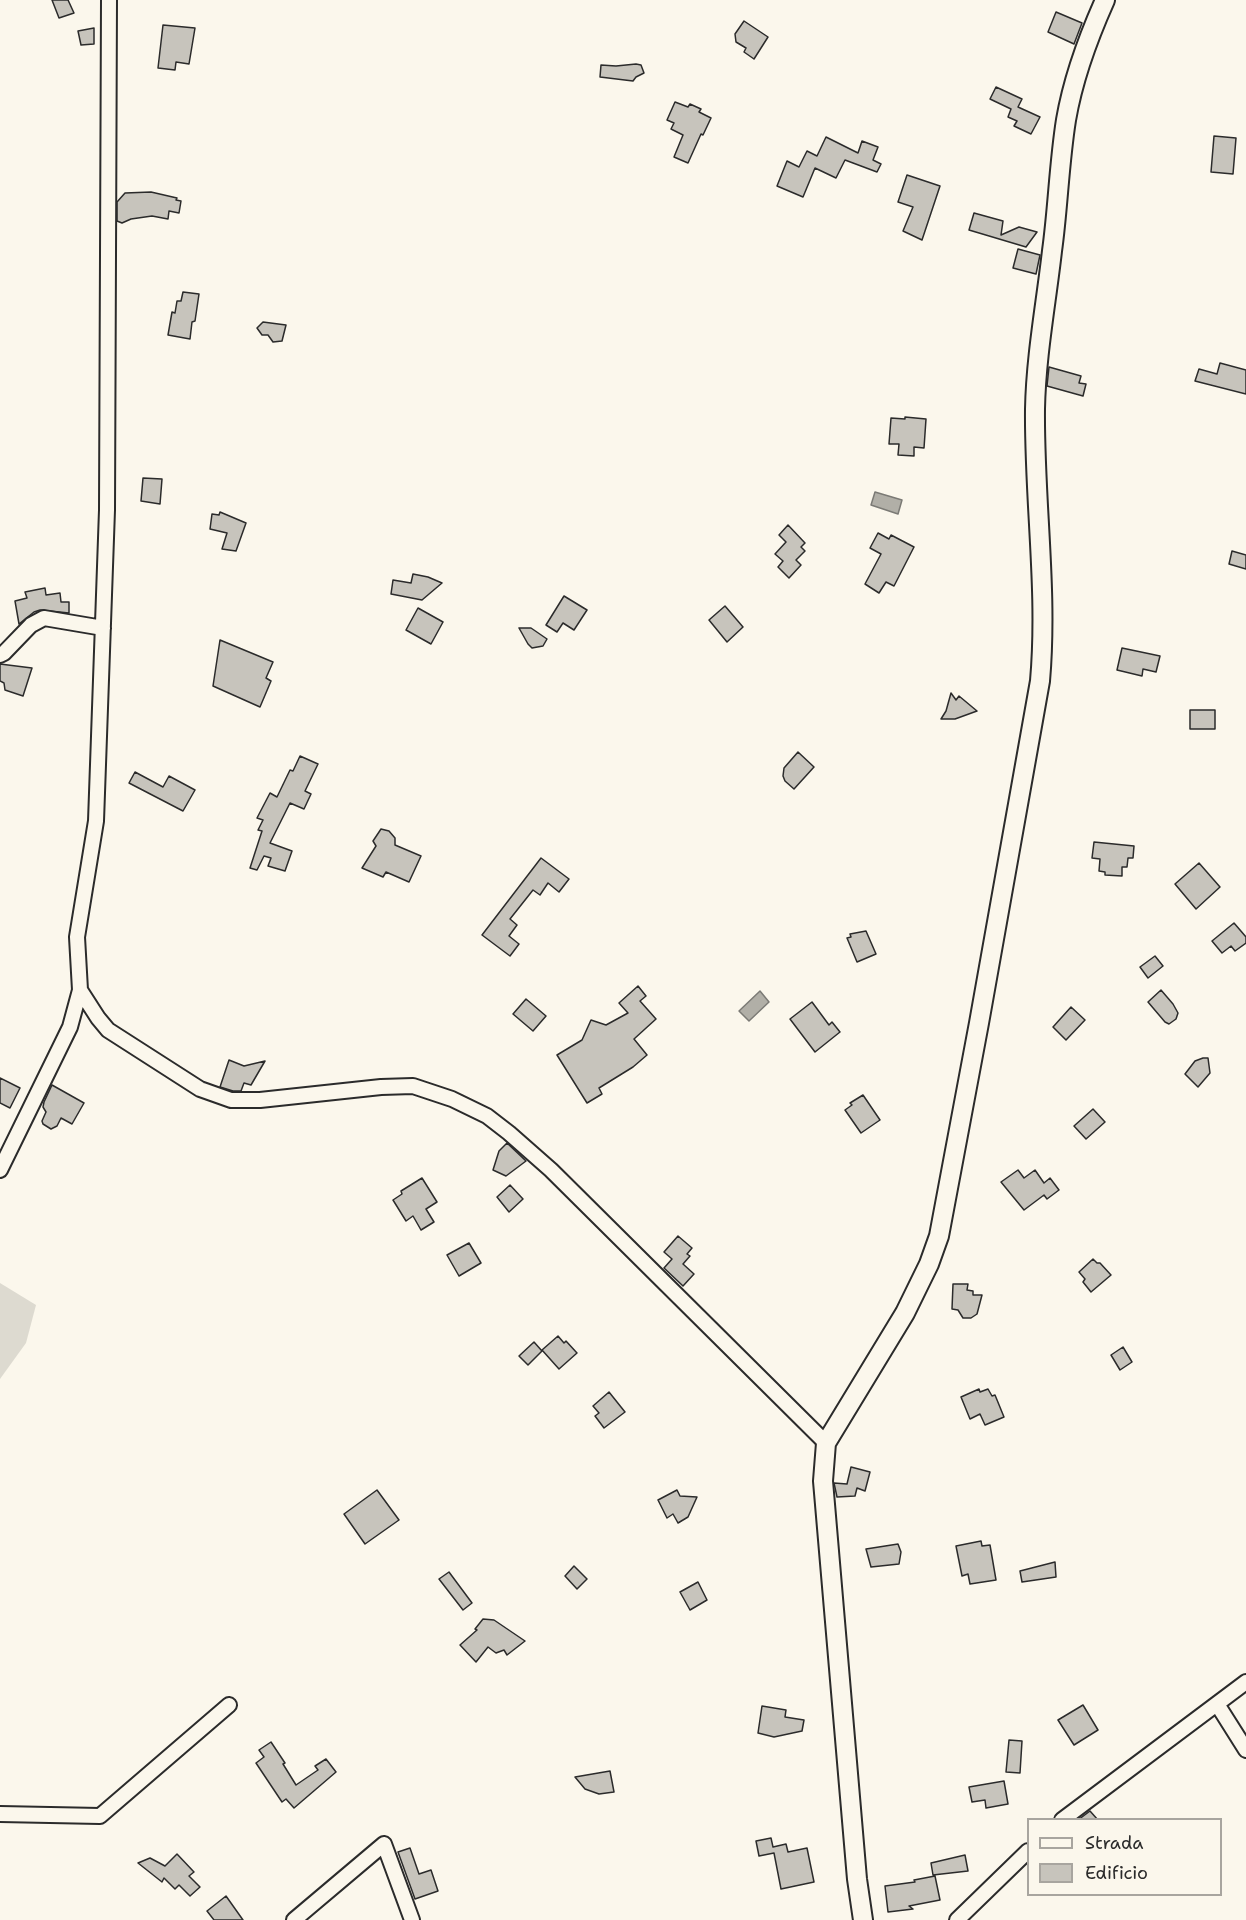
<!DOCTYPE html>
<html>
<head>
<meta charset="utf-8">
<style>
  body { margin:0 }
  #map { position:relative; width:1246px; height:1920px; overflow:hidden; background:#fbf7ec; font-family:"Shantell Sans",sans-serif }
  canvas { display:block }
  .legend { position:absolute; left:1027px; top:1818px; width:195px; height:78px; box-sizing:border-box; background:#fbf7ec; border:2px solid #a8a59f; margin:0; padding:8px 10px; list-style:none; font-size:18px; color:#2b2b2b }
  .legend li { display:flex; align-items:center; gap:12px; height:30px }
  .legend b { width:30px; border:2px solid #a8a59f }
</style>
</head>
<body>
<div id="map">
<canvas width="1246" height="1920"></canvas>
<ul class="legend">
<li><b style="height:8px;background:#fbf7ec"></b>Strada</li>
<li><b style="height:16px;background:#c7c4bc"></b>Edificio</li>
</ul>
</div>
<script>
const ctx = document.querySelector('canvas').getContext('2d');
ctx.lineJoin = 'round';
function fillPath(path, color) { ctx.fillStyle = color; ctx.fill(path, 'evenodd'); }
function trace(path, color, width, dash) { ctx.strokeStyle = color; ctx.lineWidth = width; ctx.lineCap = dash ? 'butt' : 'round'; ctx.setLineDash(dash || []); ctx.stroke(path); }
const green = new Path2D(`
  M0,1283L36,1305L26,1343L0,1379Z`);
const water = new Path2D(`
  M875,492L902,500L898,514L871,505Z
  M760,991L769,1002L749,1021L739,1011Z`);
const building = new Path2D(`
  M52,0H68L74,13L59,18Z
  M1056,12L1082,23L1074,44L1048,32Z
  M744,21L768,37L754,59L744,52L746,48L736,42L735,34Z
  M163,25L195,28L189,64L176,62L175,70L158,68Z
  M94,28V44L81,45L78,31Z
  M636,64L641,65L644,73L636,77L633,81L600,77L601,65L616,66Z
  M996,87L1022,99L1018,107L1040,117L1031,134L1014,126L1017,121L1008,117L1011,109L990,99Z
  M675,102L688,107L690,104L701,109L699,112L711,118L703,135L701,134L688,163L674,157L683,135L671,129L674,123L667,120Z
  M1214,136L1236,138L1233,174L1211,172Z
  M826,137L858,153L862,141L878,147L873,160L881,164L877,172L845,160L836,178L815,168L803,197L777,186L787,161L799,167L807,151L817,156Z
  M907,175L940,186L922,240L903,231L913,207L898,202Z
  M151,192L177,198L176,200L181,201L179,213L169,211L168,219L152,216L131,219L122,223L117,221V202L125,193Z
  M974,213L1003,221L1001,235L1019,227L1037,232L1026,247L969,230Z
  M1018,249L1040,255L1036,274L1013,268Z
  M183,292L199,294L195,321L192,322L190,339L168,335L172,312L175,313L177,301H181Z
  M263,322L286,325L282,341L273,342L268,335H262L257,328Z
  M1220,363L1246,370V394L1195,381L1199,369L1217,374Z
  M1049,367L1081,376L1079,383L1086,384L1083,396L1047,386Z
  M905,417L926,419L924,448L914,447V456L898,455L899,444H889L891,418L905,419Z
  M143,478L162,479L160,504L141,501Z
  M220,512L246,523L236,551L222,549L227,533L210,529L212,514L219,515Z
  M788,525L805,543L801,547L805,551L796,560L801,565L789,578L778,567L783,561L775,554L786,542L779,535Z
  M878,533L889,539L891,535L914,547L894,586L886,582L879,593L865,584L881,554L870,548Z
  M1232,551L1246,555V569L1229,564Z
  M413,574L428,577L442,583L422,600L391,594L393,580L411,583Z
  M45,588L46,595L60,593L61,602H69V613L40,610L34,612L19,624L15,601L27,598L25,592Z
  M564,596L587,610L574,630L563,623L557,632L546,625Z
  M725,606L743,627L727,642L709,620Z
  M418,608L443,622L431,644L406,630Z
  M519,628H531L547,639L543,646L532,648L528,644Z
  M220,640L273,662L266,678L271,681L260,707L213,686Z
  M1122,648L1160,656L1156,672L1143,669L1142,676L1117,670Z
  M0,664L32,668L23,696L5,690L4,683L0,681Z
  M951,693L956,700L959,696L977,711L955,719H941L946,711Z
  M1190,710H1215V729H1190Z
  M798,752L814,767L794,789L785,781L783,776L784,768Z
  M300,756L318,764L305,791L311,794L304,809L290,803L270,843L292,851L285,871L268,866L271,858L264,856L257,870L250,868L262,831L258,830L263,820L257,818L270,793L277,797L290,770L293,771Z
  M135,772L163,787L169,776L195,790L183,811L129,783Z
  M381,829L389,831L395,838V845L421,856L409,882L386,872L383,877L362,868L376,846L373,841Z
  M1094,842L1134,846L1133,858H1128L1127,867H1122V876L1105,875V872L1099,871L1100,859L1092,858Z
  M541,858L569,879L559,892L548,883L540,895L533,890L510,919L517,925L509,936L519,944L510,956L482,935Z
  M1199,863L1220,887L1196,909L1175,884Z
  M1234,923L1246,937V943L1235,951L1231,946L1222,953L1212,941Z
  M866,931L876,954L857,962L847,938L851,937L850,934Z
  M1155,956L1163,966L1148,978L1140,967Z
  M638,986L646,996L640,1001L656,1019L634,1039L647,1055L633,1067L599,1088L602,1094L587,1103L557,1055L582,1040L591,1020L606,1025L628,1013L619,1003Z
  M1161,990L1173,1004L1178,1013L1176,1019L1169,1024L1165,1022L1148,1002Z
  M526,999L546,1016L533,1031L513,1014Z
  M812,1002L829,1025L832,1022L840,1032L815,1052L790,1019Z
  M1071,1007L1085,1020L1066,1040L1053,1027Z
  M1203,1058H1208L1210,1073L1198,1087L1185,1074L1195,1061Z
  M229,1060L244,1066L265,1061L251,1085L244,1083L241,1091H233L220,1087Z
  M0,1078L20,1088L10,1108L0,1103Z
  M52,1085L84,1103L72,1124L61,1118L57,1126L51,1129L43,1124L42,1121L46,1112L43,1107L44,1102Z
  M863,1095L880,1120L861,1133L845,1110L852,1105L850,1103Z
  M1093,1109L1105,1122L1086,1139L1074,1126Z
  M507,1143L526,1161L506,1176L493,1170L499,1151Z
  M1018,1170L1024,1178L1035,1170L1044,1183L1050,1178L1059,1190L1047,1199L1044,1195L1024,1210L1001,1182Z
  M422,1178L437,1202L426,1209L434,1222L421,1230L413,1216L406,1221L393,1200L402,1194L401,1191Z
  M510,1185L523,1199L509,1212L497,1197Z
  M678,1236L692,1248L687,1254L690,1256L683,1264L694,1274L683,1286L664,1268L672,1259L664,1252Z
  M469,1243L481,1263L459,1276L447,1255Z
  M1093,1259L1097,1263H1100L1111,1275L1091,1292L1083,1282L1085,1279L1079,1272Z
  M953,1284H968L967,1290L973,1291V1295H982L977,1314L971,1318H963L958,1310L952,1309Z
  M558,1336L564,1343L566,1341L577,1353L559,1369L542,1350Z
  M534,1342L542,1351L528,1365L519,1356Z
  M1123,1347L1132,1362L1120,1370L1111,1355Z
  M979,1389L980,1392L988,1389L992,1396L995,1395L1004,1417L985,1425L980,1414L970,1419L961,1397Z
  M609,1392L625,1412L604,1428L595,1416L599,1413L593,1406Z
  M851,1467L870,1472L865,1491L857,1488L855,1496L837,1497L834,1483L847,1484Z
  M377,1490L399,1520L365,1544L344,1514Z
  M677,1490L680,1496L697,1497L688,1517L678,1523L673,1514L667,1518L658,1500Z
  M981,1541L982,1546L990,1545L996,1580L970,1584L968,1574L962,1576L956,1546Z
  M898,1544L901,1552L899,1564L871,1567L866,1549Z
  M1055,1562L1056,1577L1022,1582L1020,1571Z
  M574,1566L587,1579L577,1589L565,1576Z
  M449,1572L472,1603L463,1610L439,1579Z
  M698,1582L707,1600L690,1610L680,1592Z
  M483,1619L494,1620L525,1641L507,1655L504,1650L496,1653L488,1647L476,1662L460,1645L477,1630L475,1629Z
  M1083,1705L1098,1730L1074,1745L1058,1720Z
  M762,1706L786,1710L785,1717L804,1720L802,1731L774,1737L758,1733Z
  M1009,1740L1022,1741L1020,1773L1006,1772Z
  M271,1742L285,1763L283,1764L296,1785L318,1770L315,1766L326,1759L336,1772L294,1808L286,1799L282,1802L256,1763L264,1757L259,1750Z
  M610,1771L614,1792L599,1794L585,1789L575,1777Z
  M1004,1781L1008,1804L986,1808L985,1800L972,1802L969,1787Z
  M1090,1811L1098,1820H1078Z
  M771,1838L773,1847L786,1844L788,1852L807,1848L814,1882L781,1889L774,1853L759,1856L756,1841Z
  M410,1848L419,1874L431,1870L438,1891L415,1899L398,1852Z
  M177,1854L194,1872L189,1876L200,1887L190,1896L179,1885L175,1889L164,1878L162,1882L138,1863L150,1858L165,1866Z
  M965,1855L968,1871L933,1875L931,1863Z
  M935,1876L940,1900L909,1906L913,1909L888,1912L885,1886L915,1882L914,1880Z
  M226,1896L243,1920H214L207,1911Z`);
const street = new Path2D(`
  M0,655L4,653L31,625L44,618L103,628
  M80,990L98,1018L108,1030L200,1089L231,1100H260L381,1087L413,1086L452,1099L487,1116L509,1133L551,1170L826,1443
  M0,1170L70,1027L80,990L77,937L96,821L107,510L109,0
  M1217,1704L1246,1750
  M0,1814L100,1816L229,1705
  M1062,1820L1246,1682
  M294,1920L384,1844L412,1920
  M957,1920L1028,1851`);
const secondary = new Path2D(`
  M863,1920L857,1879L823,1481L826,1443L905,1313L929,1264L939,1236L979,1023L1040,681C1048,590 1034,500 1035,409C1036,356 1046,304 1052,251C1058,208 1059,164 1066,120C1073,79 1088,38 1105,0`);
fillPath(green, '#dddad0');
fillPath(water, '#b1afa7');
trace(water, '#7b7a75', 1.5);
fillPath(building, '#c7c4bc');
trace(building, '#2b2b2b', 1.5);
trace(street, '#2b2b2b', 18);
trace(secondary, '#2b2b2b', 22);
trace(street, '#fbf7ec', 14);
trace(secondary, '#fbf7ec', 18);
</script>
</body>
</html>
